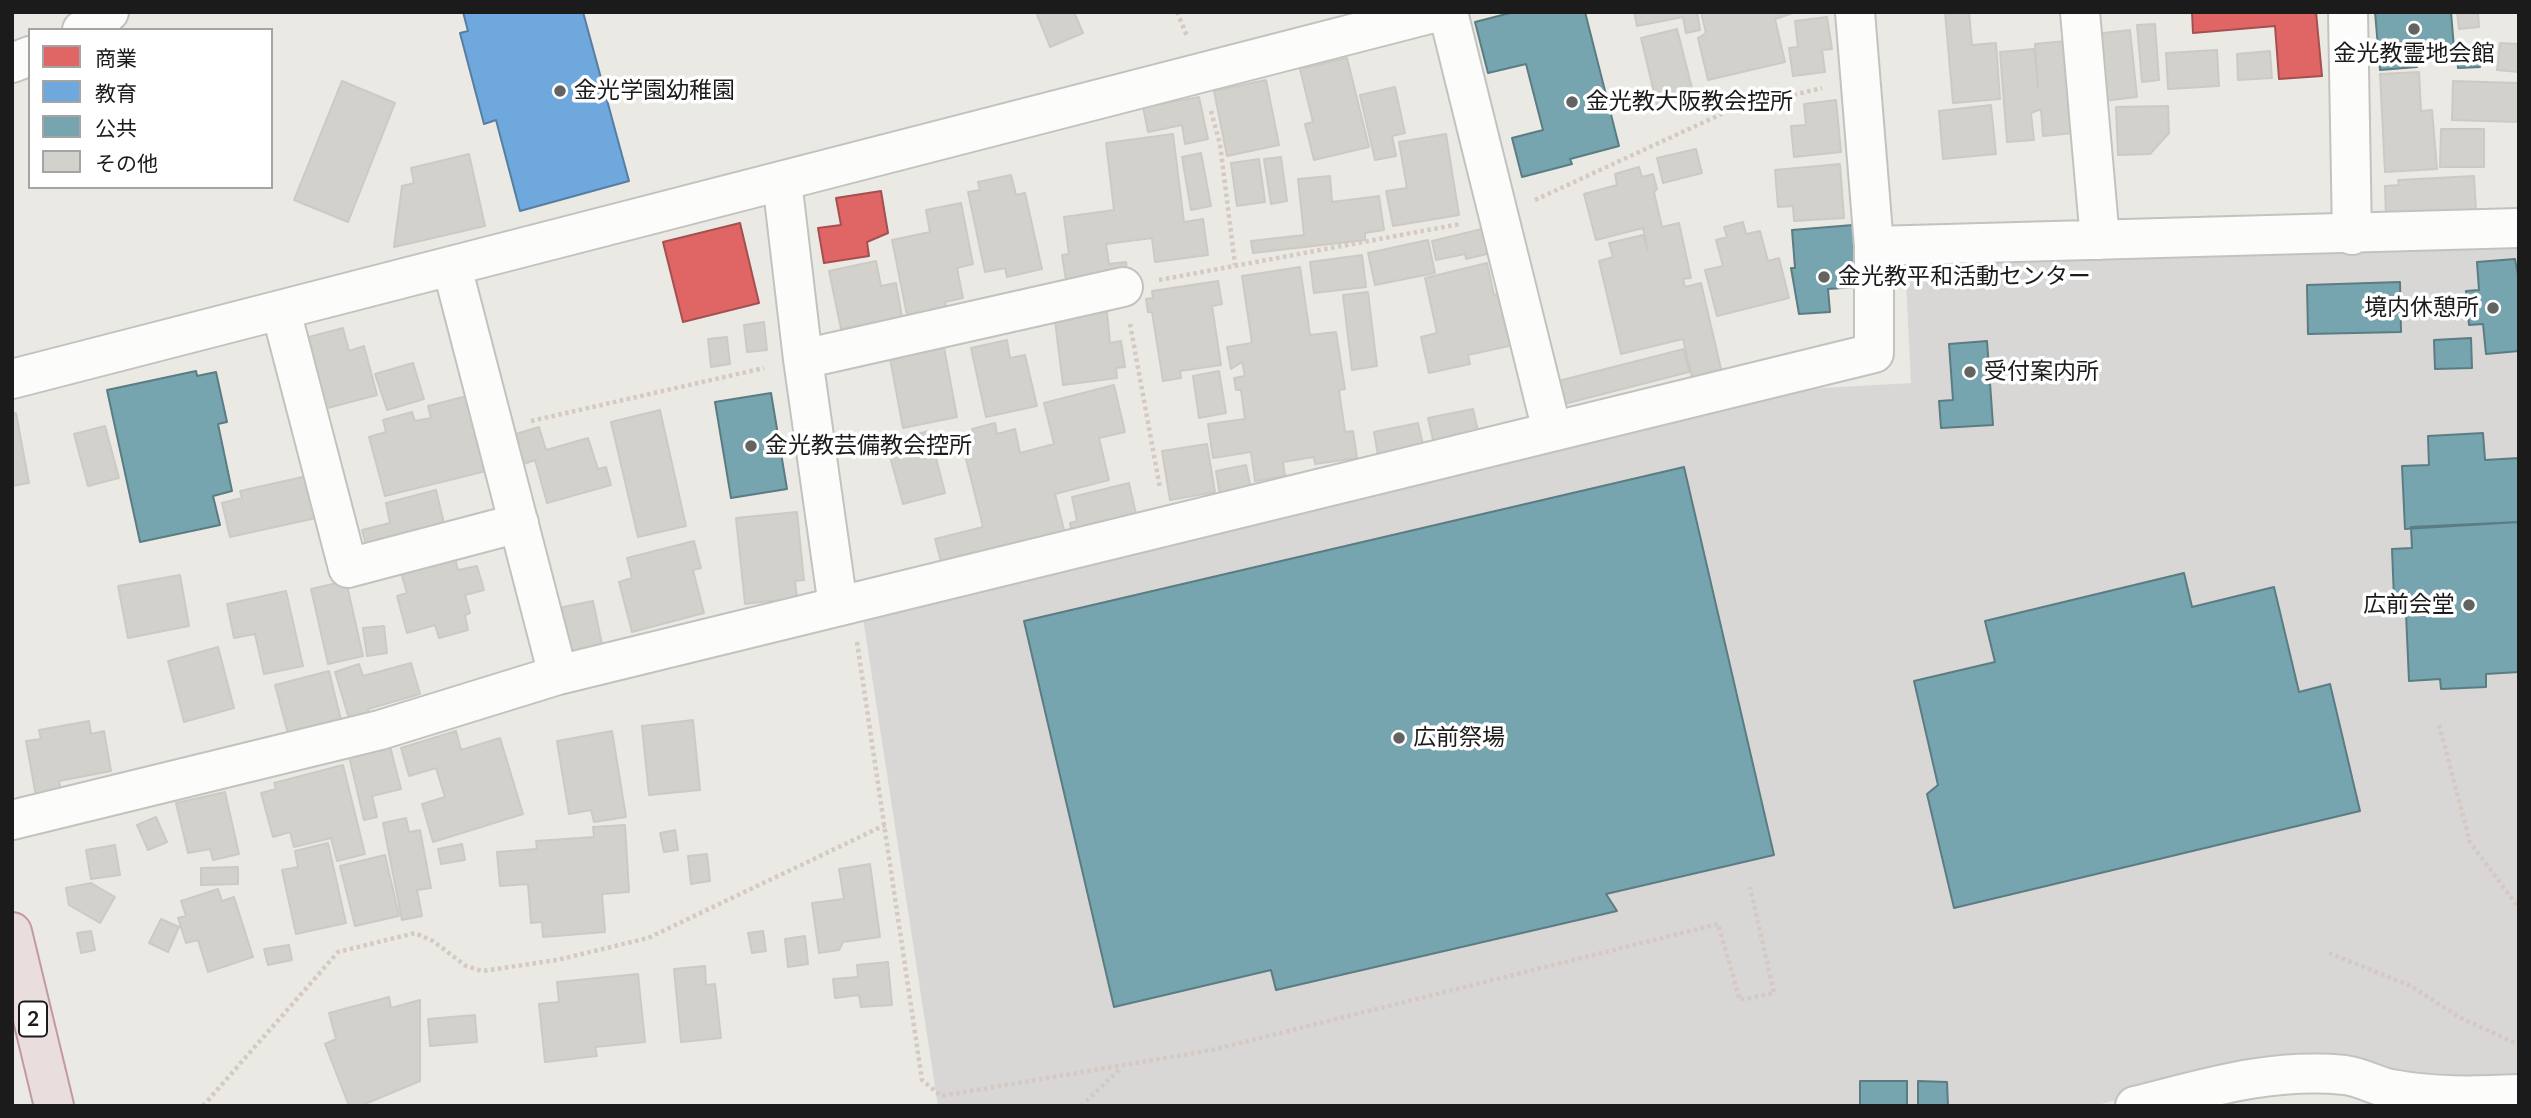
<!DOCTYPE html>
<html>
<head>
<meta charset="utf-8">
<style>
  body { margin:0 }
  #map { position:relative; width:2531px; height:1118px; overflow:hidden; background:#eae9e4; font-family:Lato,"Noto Sans JP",sans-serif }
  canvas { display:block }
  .frame { position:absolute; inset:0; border:14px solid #1b1b1b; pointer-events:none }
  .legend { position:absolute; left:28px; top:28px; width:245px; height:161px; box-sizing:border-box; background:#fff; border:2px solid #a4a4a4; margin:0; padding:9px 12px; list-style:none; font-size:21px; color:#1b1b1b }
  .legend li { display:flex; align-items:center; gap:14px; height:35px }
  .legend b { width:35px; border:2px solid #a4a4a4 }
</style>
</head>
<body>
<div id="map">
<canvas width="2531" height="1118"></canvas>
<div class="frame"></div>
<ul class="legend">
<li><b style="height:19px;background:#e06666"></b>商業</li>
<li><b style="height:19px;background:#6fa8dc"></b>教育</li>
<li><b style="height:19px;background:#76a5af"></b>公共</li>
<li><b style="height:19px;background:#d3d1cc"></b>その他</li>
</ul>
</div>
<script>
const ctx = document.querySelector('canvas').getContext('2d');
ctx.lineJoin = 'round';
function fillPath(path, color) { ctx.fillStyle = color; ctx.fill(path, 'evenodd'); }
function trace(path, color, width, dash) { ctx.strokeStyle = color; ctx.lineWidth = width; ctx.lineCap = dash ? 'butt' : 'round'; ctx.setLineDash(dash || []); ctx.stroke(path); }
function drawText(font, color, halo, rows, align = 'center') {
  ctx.font = font + ' Lato,"Noto Sans JP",sans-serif'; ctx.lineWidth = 7; ctx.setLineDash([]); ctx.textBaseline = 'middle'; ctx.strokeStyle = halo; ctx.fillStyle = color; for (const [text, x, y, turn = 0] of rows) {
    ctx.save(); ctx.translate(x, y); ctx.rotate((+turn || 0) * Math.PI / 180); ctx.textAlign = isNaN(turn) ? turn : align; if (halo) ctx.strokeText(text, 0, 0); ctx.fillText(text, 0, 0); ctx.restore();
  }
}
const religious = new Path2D(`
  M2519,237V1085L2252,1066L2093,1106H938L863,618L1788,390L1911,383L1905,262Z`);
const shops = new Path2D(`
  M2192,12H2316L2322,76L2279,79L2275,26L2193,33Z
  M881,191L888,233L867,242L869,256L824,263L818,228L841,225L836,198Z
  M740,223L759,303L683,322L663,242Z`);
const schools = new Path2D(`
  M463,12H583L629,181L520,211L496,120L484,124L460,33L468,31Z`);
const public = new Path2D(`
  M1514,12H1585L1619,146L1570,159L1572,164L1522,177L1512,138L1543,130L1526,64L1488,73L1475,22Z
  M2375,12H2451L2454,48L2477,46L2480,67L2458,68L2457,58L2416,61L2417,67L2380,70Z
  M1853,225L1857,287L1828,289L1830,312L1799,314L1791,268H1795L1792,230Z
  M2515,259L2519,280V351L2486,354L2483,324L2469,325L2466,291L2479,290L2477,262Z
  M2400,282L2401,332L2308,334L2307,285Z
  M2471,338L2472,368L2435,369L2434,340Z
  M1987,341L1993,425L1941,428L1939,401L1953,400L1949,344Z
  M196,371L197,376L216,372L227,422L218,424L232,491L213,496L220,525L140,542L107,390Z
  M771,393L787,489L731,498L715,402Z
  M2483,433L2485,460L2519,458V522L2405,529L2402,466L2429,465L2428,436Z
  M1684,467L1774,855L1606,894L1617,911L1276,990L1271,970L1114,1007L1024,621Z
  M2519,522V672L2486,674V687L2441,689L2440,679L2409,681L2406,613H2420V596L2394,598L2392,549L2412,548L2411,527Z
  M2184,573L2192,607L2274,587L2299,692L2330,684L2360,811L1954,908L1927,794L1938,785L1914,681L1995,662L1985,621Z
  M1860,1081H1907V1106H1860Z
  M1918,1081L1947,1082L1948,1106H1918Z`);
const building = new Path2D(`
  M1036,12H1074L1083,33L1050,47Z
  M1634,12H1697L1700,30L1686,33L1683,17L1637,26Z
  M1701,12H1796L1775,19L1785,62L1708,80L1698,38L1706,33Z
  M1945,12H1969L1972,45L1996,43L2000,99L1953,103Z
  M2457,12H2478L2479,27L2459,29Z
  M1827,17L1832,49L1822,50L1825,72L1793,76L1789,48L1798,47L1795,21Z
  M2155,24L2159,80L2142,82L2137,25Z
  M1677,29L1694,96L1657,105L1641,38Z
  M2130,30L2137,97L2103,101L2095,34Z
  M2066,41L2074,133L2043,136L2041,109L2031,113L2034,140L2007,142L2000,52L2034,49L2038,88L2035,44Z
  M2500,43L2519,44V72L2497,70Z
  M2217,50L2219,86L2168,89L2166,53Z
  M2270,51L2272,78L2238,80L2237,54Z
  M1347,58L1369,147L1314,160L1305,124L1313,122L1300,69Z
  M2419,72L2421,111L2432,110L2437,169L2385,172L2380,74Z
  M1266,80L1279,145L1227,156L1214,91Z
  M342,81L395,103L348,222L294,200Z
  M2453,81L2519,83V122L2452,120Z
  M1395,87L1405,133L1392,136L1396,156L1375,160L1360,95Z
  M1199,97L1208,139L1185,144L1182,125L1148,132L1143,107Z
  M1836,100L1841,152L1794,157L1791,126L1806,125L1804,104Z
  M1991,105L1996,154L1943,159L1939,111Z
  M2168,106L2169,133L2150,154L2118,155L2116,107Z
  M2441,129H2484V167H2440Z
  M1173,134L1184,222L1203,219L1208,255L1155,262L1152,238L1106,244L1109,264L1126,262L1127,271L1066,280L1062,255L1069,254L1064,217L1114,210L1106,143Z
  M1446,134L1459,215L1393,226L1386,191L1407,188L1399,142Z
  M1696,149L1702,173L1663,183L1657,158Z
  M1201,153L1211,206L1191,210L1182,157Z
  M469,154L485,226L394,247L402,186L414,183L411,168Z
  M1281,157L1287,201L1271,204L1264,159Z
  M1259,159L1265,202L1237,206L1231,163Z
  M1840,164L1844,218L1794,221L1793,206L1778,207L1775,170Z
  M1639,167L1642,177L1653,174L1657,189L1654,192L1662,227L1679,223L1691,278L1683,279L1685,287L1701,283L1721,369L1692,377L1683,339L1621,354L1599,261L1613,257L1609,243L1643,235L1648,250L1643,228L1596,240L1584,194L1617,185L1615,174Z
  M1011,175L1016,195L1025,193L1042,269L1007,277L1005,268L985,272L968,192L980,190L978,182Z
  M1330,176L1332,202L1379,196L1384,230L1365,233V240L1253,253L1251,241L1304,235L1298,179Z
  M2474,176L2476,211L2386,216L2385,186L2399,185L2398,180Z
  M961,203L973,264L957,268L963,298L945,302L946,307L907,315L892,240L930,232L926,210Z
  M1743,222L1746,234L1760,231L1768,261L1779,258L1789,298L1717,316L1705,270L1723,266L1716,240L1727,237L1724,227Z
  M1486,228L1491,253L1466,259L1465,254L1436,260L1432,241Z
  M1428,240L1435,273L1375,285L1368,253Z
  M1362,255L1366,287L1314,293L1310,262Z
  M876,261L881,286L896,283L902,317L841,329L829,271Z
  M1487,263L1494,295L1505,292L1518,344L1468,355L1470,364L1429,373L1421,337L1437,333L1425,278Z
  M1300,267L1310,335L1336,332L1345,389L1339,390L1345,432L1353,431L1357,458L1315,464L1314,457L1283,462L1285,476L1255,481L1251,452L1213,458L1208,424L1245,419L1241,390H1236L1234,378L1245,376L1242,362L1231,369L1227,347L1252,343L1242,276Z
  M1218,281L1222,304L1212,306L1221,365L1180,371L1181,378L1163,381L1152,312H1148L1146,299L1153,298L1152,291Z
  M1368,292L1377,366L1352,370L1343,295Z
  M1107,312L1110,343L1121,341L1125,367L1116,368L1117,378L1063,385L1054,313L1082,315Z
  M764,322L767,350L747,352L744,325Z
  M343,328L349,351L364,346L377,395L324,409L305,338Z
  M727,337L730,364L711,367L708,339Z
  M1007,340L1010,358L1025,355L1037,406L986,417L971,348Z
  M943,342L957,417L903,428L889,353Z
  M1684,349L1689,372L1564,404L1558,381Z
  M413,363L424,399L387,410L375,374Z
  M1219,371L1226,413L1199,418L1193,376Z
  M1114,385L1125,432L1099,438L1109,480L1055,494L1065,534L942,565L935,539L983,527L962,443L975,440L972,429L995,423L997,434L1015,429L1020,453L1054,444L1044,403Z
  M467,396L486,471L385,496L369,437L386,432L383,420L412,412L415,421L431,418L428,406Z
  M1473,409L1478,431L1433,440L1428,418Z
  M660,410L686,526L638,537L611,422Z
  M12,413H16L29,483L12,486Z
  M1418,423L1423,445L1378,455L1374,432Z
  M105,426L119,478L88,486L74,434Z
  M539,427L546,450L588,438L598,469L606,467L611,485L547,503L535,460L518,466L509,436Z
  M929,431L945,493L903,504L886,442Z
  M1207,444L1215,492L1170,500L1162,451Z
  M1246,465L1251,489L1220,495L1216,471Z
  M307,476L316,518L230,537L222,503L242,498L240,491Z
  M1129,483L1136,514L1071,529L1070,523L1077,521L1072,497Z
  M436,490L446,532L368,552L362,530L390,523L386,503Z
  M797,512L804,580L795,581L797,598L745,604L736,518Z
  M694,541L701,568L693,570L704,613L632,632L619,582L632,578L627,558Z
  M454,554L458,570L477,566L484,590L465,595L470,613L465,615L468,630L439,638L435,625L407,633L397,596L407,593L400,569Z
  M180,575L189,626L128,638L118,586Z
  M346,581L363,656L328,664L311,589Z
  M286,591L303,666L264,674L255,634L234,638L227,604Z
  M593,601L603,649L563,657L553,609Z
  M384,626L387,653L367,656L363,628Z
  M218,647L234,708L184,722L168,661Z
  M411,663L420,694L368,709L370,716L350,722L335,672L359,664L363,676Z
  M329,671L341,720L288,734L275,685Z
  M693,720L700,790L649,795L642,726Z
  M89,721L91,734L104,731L111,771L59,781L61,792L36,796L26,741L41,739L39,730Z
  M456,731L461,750L500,738L523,814L433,842L422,804L445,797L436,768L409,776L401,748Z
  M612,731L626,817L594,822L591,810L569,814L557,741Z
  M390,746L401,789L372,796L377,817L364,820L349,756Z
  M343,765L365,854L337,861L331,838L294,847L290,832L273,837L261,793L276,789L274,783Z
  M225,792L239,854L213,860L210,849L188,853L176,803Z
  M156,817L167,842L148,850L137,825Z
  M406,818L409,832L420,830L431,888L417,890L422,916L402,920L383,823Z
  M625,825L629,892L602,894L605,932L543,937L542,922L531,923L528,884L500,886L497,852L537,849L536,841L594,837L593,827Z
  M675,830L678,850L664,852L660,833Z
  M328,843L346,923L296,934L282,870L298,867L295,851Z
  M462,844L465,860L441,864L438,849Z
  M115,845L120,875L91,879L86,850Z
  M707,854L710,881L691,884L688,856Z
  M385,855L399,916L355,926L340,866Z
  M870,864L880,937L843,942L839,950L819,953L812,903L844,899L839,869Z
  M238,867V884L201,885V868Z
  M91,883L115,897L100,923L69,905L66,888Z
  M218,889L222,901L234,897L253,957L208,972L198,940L186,943L178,918L186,916L181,901Z
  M161,919L179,927L168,952L149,943Z
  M91,931L95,950L81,953L77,933Z
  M763,931L766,951L752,953L748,933Z
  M805,936L808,964L788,967L785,939Z
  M289,945L292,960L268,965L264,949Z
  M888,962L892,1005L861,1007L859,995L835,998L833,979L858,977L857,965Z
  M705,966L706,985L715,984L721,1038L681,1042L674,969Z
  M638,974L645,1042L595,1047L597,1056L545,1062L539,1004L559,1002L557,982Z
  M389,997L391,1008L420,1000V1081L360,1106H349L325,1044L336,1039L329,1013Z
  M475,1015L477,1042L430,1046L428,1019Z`);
const path = new Path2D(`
  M1177,12L1187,36
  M1211,111L1220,144L1235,265
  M1535,200L1728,111L1822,88
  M1159,280L1460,224
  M1130,324L1160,488
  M531,421L764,368
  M857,642L922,1080L941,1096L1212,1050L1718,924L1740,1000L1774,993L1750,887
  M2439,725L2470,842L2519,908
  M2329,953L2411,986L2459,1017L2519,1045
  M203,1106L338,952L415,933L433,941L466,966L482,971L557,960L648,938L885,825
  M1081,1106L1121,1068`);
const minor = new Path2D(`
  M1448,12L1552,431
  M2080,12L2100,240
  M2348,12L2352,235
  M82,30L109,12
  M12,63L30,56
  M782,181L803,359L838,606
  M1874,246L2519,228
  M452,267L558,675
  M281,311L348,568L519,523
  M803,359L1123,287
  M12,379L1437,12
  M12,820L380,730L558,675L1874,353V246L1855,12
  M2135,1106C2208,1088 2268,1068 2345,1075C2361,1077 2376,1086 2391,1089C2434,1097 2475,1096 2519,1094`);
const highway = new Path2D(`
  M12,932L54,1106`);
const markers = [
  [2414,29,7,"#636361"],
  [560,91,7,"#636361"],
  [1572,102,7,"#636361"],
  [1824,277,7,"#636361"],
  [2493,308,7,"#636361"],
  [1970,372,7,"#636361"],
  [751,446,7,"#636361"],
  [2469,605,7,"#636361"],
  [1399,738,7,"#636361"]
];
const shields = [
  [33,1019,28]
];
const shieldNames = [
  ["2",33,1019]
];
const poiNames = [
  ["金光教霊地会館",2414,54,"center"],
  ["金光学園幼稚園",574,91],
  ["金光教大阪教会控所",1586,102],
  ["金光教平和活動センター",1838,277],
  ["境内休憩所",2479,308,"right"],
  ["受付案内所",1984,372],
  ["金光教芸備教会控所",765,446],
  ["広前会堂",2455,605,"right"],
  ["広前祭場",1413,738]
];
fillPath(religious, '#d8d7d5');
fillPath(shops, '#e06666');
trace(shops, '#a55050', 2);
fillPath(schools, '#6fa8dc');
trace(schools, '#567ea2', 2);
fillPath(public, '#76a5af');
trace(public, '#5b7c83', 2);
fillPath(building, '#d3d1cc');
trace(building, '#cdcac5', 2);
trace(minor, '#c2c2c0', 42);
trace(highway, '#c19aa1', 42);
trace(path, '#d6c8c3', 4.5, [3.5, 3.5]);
trace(minor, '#fcfcfb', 38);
trace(highway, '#e9dddd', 38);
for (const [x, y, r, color] of markers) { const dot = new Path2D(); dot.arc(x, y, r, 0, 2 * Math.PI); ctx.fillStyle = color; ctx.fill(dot); trace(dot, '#fff', 2.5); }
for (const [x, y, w] of shields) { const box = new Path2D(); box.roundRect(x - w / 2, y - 17.5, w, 35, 5); ctx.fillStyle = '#fff'; ctx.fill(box); trace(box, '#1b1b1b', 2); }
drawText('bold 21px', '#1b1b1b', null, shieldNames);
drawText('23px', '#1b1b1b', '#fff', poiNames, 'left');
</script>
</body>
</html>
